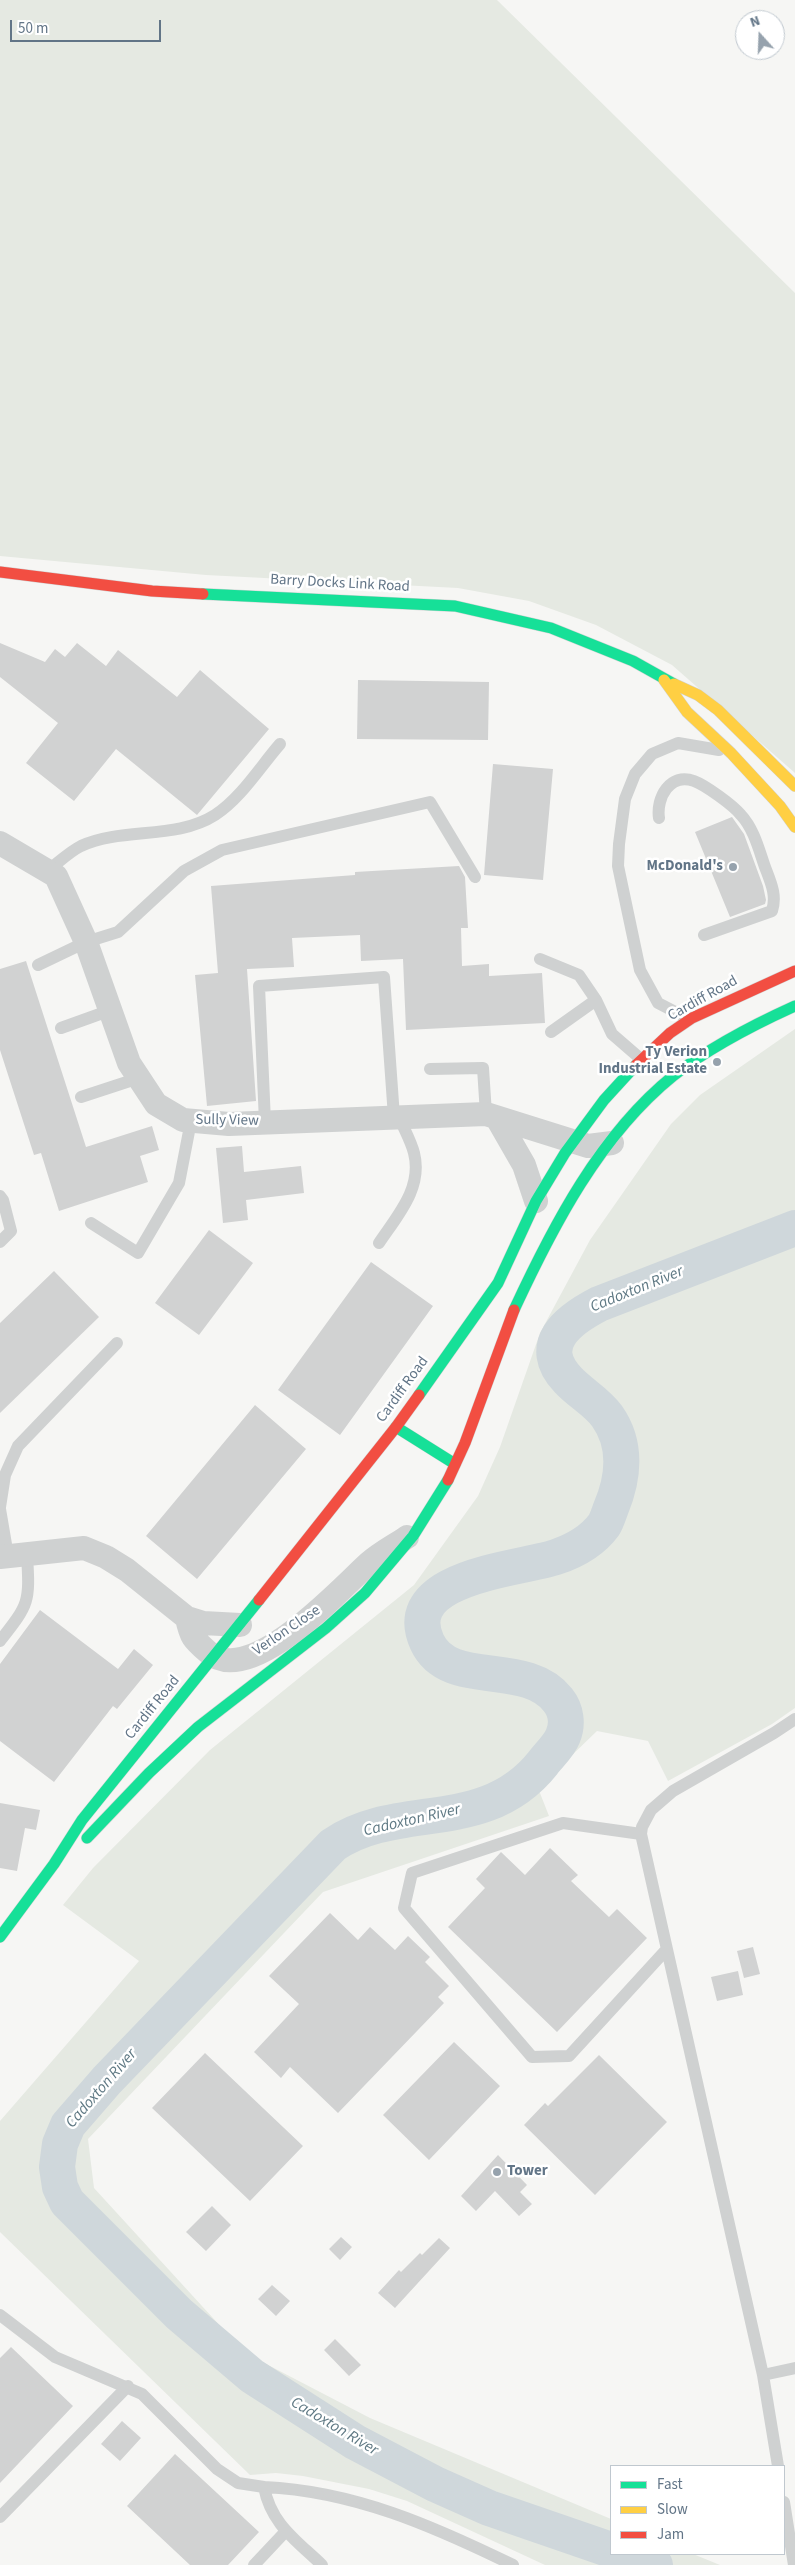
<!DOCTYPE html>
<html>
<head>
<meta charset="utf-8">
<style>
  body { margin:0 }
  #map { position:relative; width:795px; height:2565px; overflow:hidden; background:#f6f6f4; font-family:"Source Sans 3",sans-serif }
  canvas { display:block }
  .legend { position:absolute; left:610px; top:2465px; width:175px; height:90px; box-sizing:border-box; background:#fff; border:1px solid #c0c8cf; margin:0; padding:6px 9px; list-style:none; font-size:15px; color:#627587 }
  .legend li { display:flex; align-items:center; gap:10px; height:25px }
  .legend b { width:25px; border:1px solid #c0c8cf }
  .north { position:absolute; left:735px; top:10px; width:50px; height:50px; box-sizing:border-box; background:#fff; border:1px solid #c0c8cf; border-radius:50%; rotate:340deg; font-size:14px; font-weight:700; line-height:20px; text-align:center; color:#627587 }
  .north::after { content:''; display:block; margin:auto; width:18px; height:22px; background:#96a2ad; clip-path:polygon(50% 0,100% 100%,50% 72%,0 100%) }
  .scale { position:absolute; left:10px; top:20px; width:151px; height:22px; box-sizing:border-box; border:2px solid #627587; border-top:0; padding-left:6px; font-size:15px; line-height:18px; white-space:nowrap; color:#627587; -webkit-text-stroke:4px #fff; paint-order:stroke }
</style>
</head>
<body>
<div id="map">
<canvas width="795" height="2565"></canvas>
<ul class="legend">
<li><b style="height:6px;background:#16e098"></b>Fast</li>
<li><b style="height:6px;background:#ffcf43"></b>Slow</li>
<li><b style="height:6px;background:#f24e42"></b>Jam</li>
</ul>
<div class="north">N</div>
<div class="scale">50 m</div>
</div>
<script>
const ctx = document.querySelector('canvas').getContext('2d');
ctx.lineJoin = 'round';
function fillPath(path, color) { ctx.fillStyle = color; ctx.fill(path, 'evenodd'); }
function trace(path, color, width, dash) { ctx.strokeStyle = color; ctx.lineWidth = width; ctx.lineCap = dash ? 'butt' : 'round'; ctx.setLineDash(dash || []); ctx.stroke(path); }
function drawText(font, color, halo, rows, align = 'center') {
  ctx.font = font + ' "Source Sans 3",sans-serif'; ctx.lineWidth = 5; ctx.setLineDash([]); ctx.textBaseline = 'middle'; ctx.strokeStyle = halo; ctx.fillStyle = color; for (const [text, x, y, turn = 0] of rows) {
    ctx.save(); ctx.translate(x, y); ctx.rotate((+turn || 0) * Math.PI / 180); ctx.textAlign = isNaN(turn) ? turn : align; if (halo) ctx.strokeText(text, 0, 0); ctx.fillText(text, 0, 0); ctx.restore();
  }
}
const green = new Path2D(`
  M0,0H497L795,293V773L672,665L596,625L529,601L458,588L206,575L0,556Z
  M795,1029V1708L772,1724L668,1781L648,1741L597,1731L538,1788L549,1816L323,1892L88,2139L94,2188L245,2353L370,2418L611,2519V2554H693L720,2565H545L407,2501L369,2489L303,2476L276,2473L250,2475L0,2232V2121L139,1961L63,1905L93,1868L210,1750L414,1585L478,1496L500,1447L540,1333L590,1240L671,1124L700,1095Z`);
const river = new Path2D(`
  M611,2550L489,2508L435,2484L355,2442L252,2376L179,2314L67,2202L60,2187L57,2167L60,2144L68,2125L107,2080L333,1845C399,1800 485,1836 543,1763C549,1755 559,1746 563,1736C568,1724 566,1710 558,1700C525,1658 449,1690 427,1642C397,1576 521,1569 556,1557C574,1551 593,1540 604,1525C607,1520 609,1513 611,1508C624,1477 627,1444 607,1416C597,1402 580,1393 568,1380C535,1345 568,1320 599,1304L795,1228
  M622,2554L655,2565`);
const building = new Path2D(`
  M0,643L45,662L55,649L65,657L77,643L106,666L118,650L177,697L200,670L269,729L197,815L116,749L74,801L26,763L58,723L0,677Z
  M358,680L489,682L488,740L357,739Z
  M493,764L553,769L543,880L484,875Z
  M732,817L744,834L763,886L766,900L765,904L730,917L695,832Z
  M459,866L465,877L468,928H461L462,966L489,964V976L542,973L545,1023L406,1030L403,959L361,961L360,935L292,938L294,967L247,969L256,1101L207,1106L195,975L218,973L211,886L355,875V872Z
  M26,961L86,1147L152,1126L159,1150L140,1156L148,1182L59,1211L41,1153L34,1155L0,1050V969Z
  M242,1146L244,1172L301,1166L304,1193L246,1200L248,1220L223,1223L216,1148Z
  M209,1230L253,1263L199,1335L155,1303Z
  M371,1262L433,1306L340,1435L278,1390Z
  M54,1271L99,1317L0,1413V1323Z
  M255,1405L306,1449L197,1579L146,1536Z
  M40,1610L118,1669L134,1649L153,1665L117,1709L113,1706L54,1782L0,1741V1664Z
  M0,1803L40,1810L36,1830L25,1828L17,1871L0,1868Z
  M550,1848L578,1875L571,1881L609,1917L617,1909L647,1938L557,2032L448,1927L485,1888L476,1879L501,1852L525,1875Z
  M330,1913L358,1940L370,1927L395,1950L408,1936L430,1957L425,1962L449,1986L438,1997L444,2003L338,2113L290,2067L281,2078L254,2052L299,2004L269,1976Z
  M753,1947L760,1974L744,1978L737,1951Z
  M738,1971L743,1995L717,2001L711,1977Z
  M454,2042L500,2086L429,2160L383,2115Z
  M205,2053L303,2146L250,2201L152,2108Z
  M599,2055L667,2122L595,2195L524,2125L545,2103L548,2106Z
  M498,2155L527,2185L520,2192L532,2204L519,2216L495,2191L476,2211L461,2196Z
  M212,2206L231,2225L206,2251L186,2232Z
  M341,2237L352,2247L340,2260L329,2249Z
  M439,2238L450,2248L395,2308L378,2293L399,2270L401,2272L420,2253L422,2255Z
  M272,2285L290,2301L276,2316L258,2299Z
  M335,2339L361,2365L349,2376L324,2350Z
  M11,2347L73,2406L0,2483V2358Z
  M122,2421L141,2438L120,2461L101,2444Z
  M175,2454L259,2532L228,2565H190L127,2506Z`);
const lane = new Path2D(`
  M659,818C656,798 670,772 694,781C705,785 733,805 741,815C754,829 759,850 765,867C771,883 777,895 772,911L704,935
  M47,871C58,863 69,852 81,846C123,827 176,840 215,815C241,798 260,767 280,744
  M540,959L579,975L596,1000L612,1034L642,1060
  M38,965L86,942L118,932L184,871L222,850L430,802L475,877
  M689,1019L658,1003L640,970L618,866L619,844L625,799L635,774L652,754L678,743L719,750
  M61,1028L111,1010
  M551,1032L596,1000
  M430,1069L483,1068L486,1114
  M81,1097L139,1078
  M265,1122L259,986L384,977L394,1117
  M0,1196L3,1200L11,1231L0,1242
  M91,1223L138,1253L179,1183L191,1121
  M379,1243C397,1216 423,1188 414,1153C411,1141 404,1129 399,1117
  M0,1507L5,1475L18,1446L117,1343
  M0,1509L8,1556
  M0,1641C29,1604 30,1603 27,1555
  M641,1834L563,1823L412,1873L404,1908L532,2057L569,2056L666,1950
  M0,2315L55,2357L142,2394L217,2469L238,2483L264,2487C271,2524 296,2540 322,2565
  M763,2375L795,2368
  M778,2466L763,2375L641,1834L642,1827L651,1810L673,1791L774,1733L795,1719
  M264,2487C354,2491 433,2526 513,2565
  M784,2502L794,2565
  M0,2517L128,2386
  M254,2565L286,2531`);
const street = new Path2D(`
  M0,843L56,876L86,942L129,1063L156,1104L183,1120L229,1124L486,1114L588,1146L612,1143
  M497,1118L524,1165L536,1201
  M0,1557L84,1548L106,1557L127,1570L187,1618L203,1623L240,1625
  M187,1618C191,1637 193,1639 208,1652C250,1689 339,1590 369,1563C380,1553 394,1546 407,1537`);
const fast = new Path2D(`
  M203,594L455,606L551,628L633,661L674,684
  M514,1310C553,1226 600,1135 673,1076C710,1047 753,1025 795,1006
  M419,1395L498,1283L536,1201L565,1153L604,1100L636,1065
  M396,1427L455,1464
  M87,1838L149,1773L198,1727L326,1628L365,1593L413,1536L448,1480
  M0,1937L54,1864L82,1820L259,1600`);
const slow = new Path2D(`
  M664,680L687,712L731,753L780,806L795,827
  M674,684L698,695L718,710L795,786`);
const jam = new Path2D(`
  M0,572L152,591L203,594
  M636,1065L670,1033L692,1018L795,971
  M448,1480L465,1443L514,1310
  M259,1600L396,1427L419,1395`);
const markers = [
  [733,867,5,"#96a2ad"],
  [717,1062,5,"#96a2ad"],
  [497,2172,5,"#96a2ad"]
];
const streetNames = [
  ["Barry Docks Link Road",340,584,3],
  ["Cardiff Road",703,999,-29],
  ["Sully View",227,1121,1],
  ["Cardiff Road",403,1390,-54],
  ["Verlon Close",287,1631,-34],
  ["Cardiff Road",153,1708,-51]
];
const poiNames = [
  ["McDonald's",723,867],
  ["Ty Verion",707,1053],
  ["Industrial Estate",707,1070],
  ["Tower",507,2172,"left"]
];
const waterNames = [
  ["Cadoxton River",637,1290,-22],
  ["Cadoxton River",412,1821,-13],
  ["Cadoxton River",102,2089,-49],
  ["Cadoxton River",334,2427,31]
];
fillPath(green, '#e5e9e2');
trace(river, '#cfd7db', 36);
fillPath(building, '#d1d2d2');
trace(fast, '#d1d3d3', 12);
trace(slow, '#d1d3d3', 12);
trace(jam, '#d1d3d3', 12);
trace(lane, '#cfd1d1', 12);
trace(street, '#cfd1d1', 24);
trace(fast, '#16e098', 11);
trace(slow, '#ffcf43', 11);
trace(jam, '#f24e42', 11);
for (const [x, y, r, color] of markers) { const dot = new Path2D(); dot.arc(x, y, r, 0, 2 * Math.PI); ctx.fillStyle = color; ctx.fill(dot); trace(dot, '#fff', 2); }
drawText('15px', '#627587', '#fff', streetNames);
drawText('bold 15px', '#627587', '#fff', poiNames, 'right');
drawText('italic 16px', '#5e7883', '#fff', waterNames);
</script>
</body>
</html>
